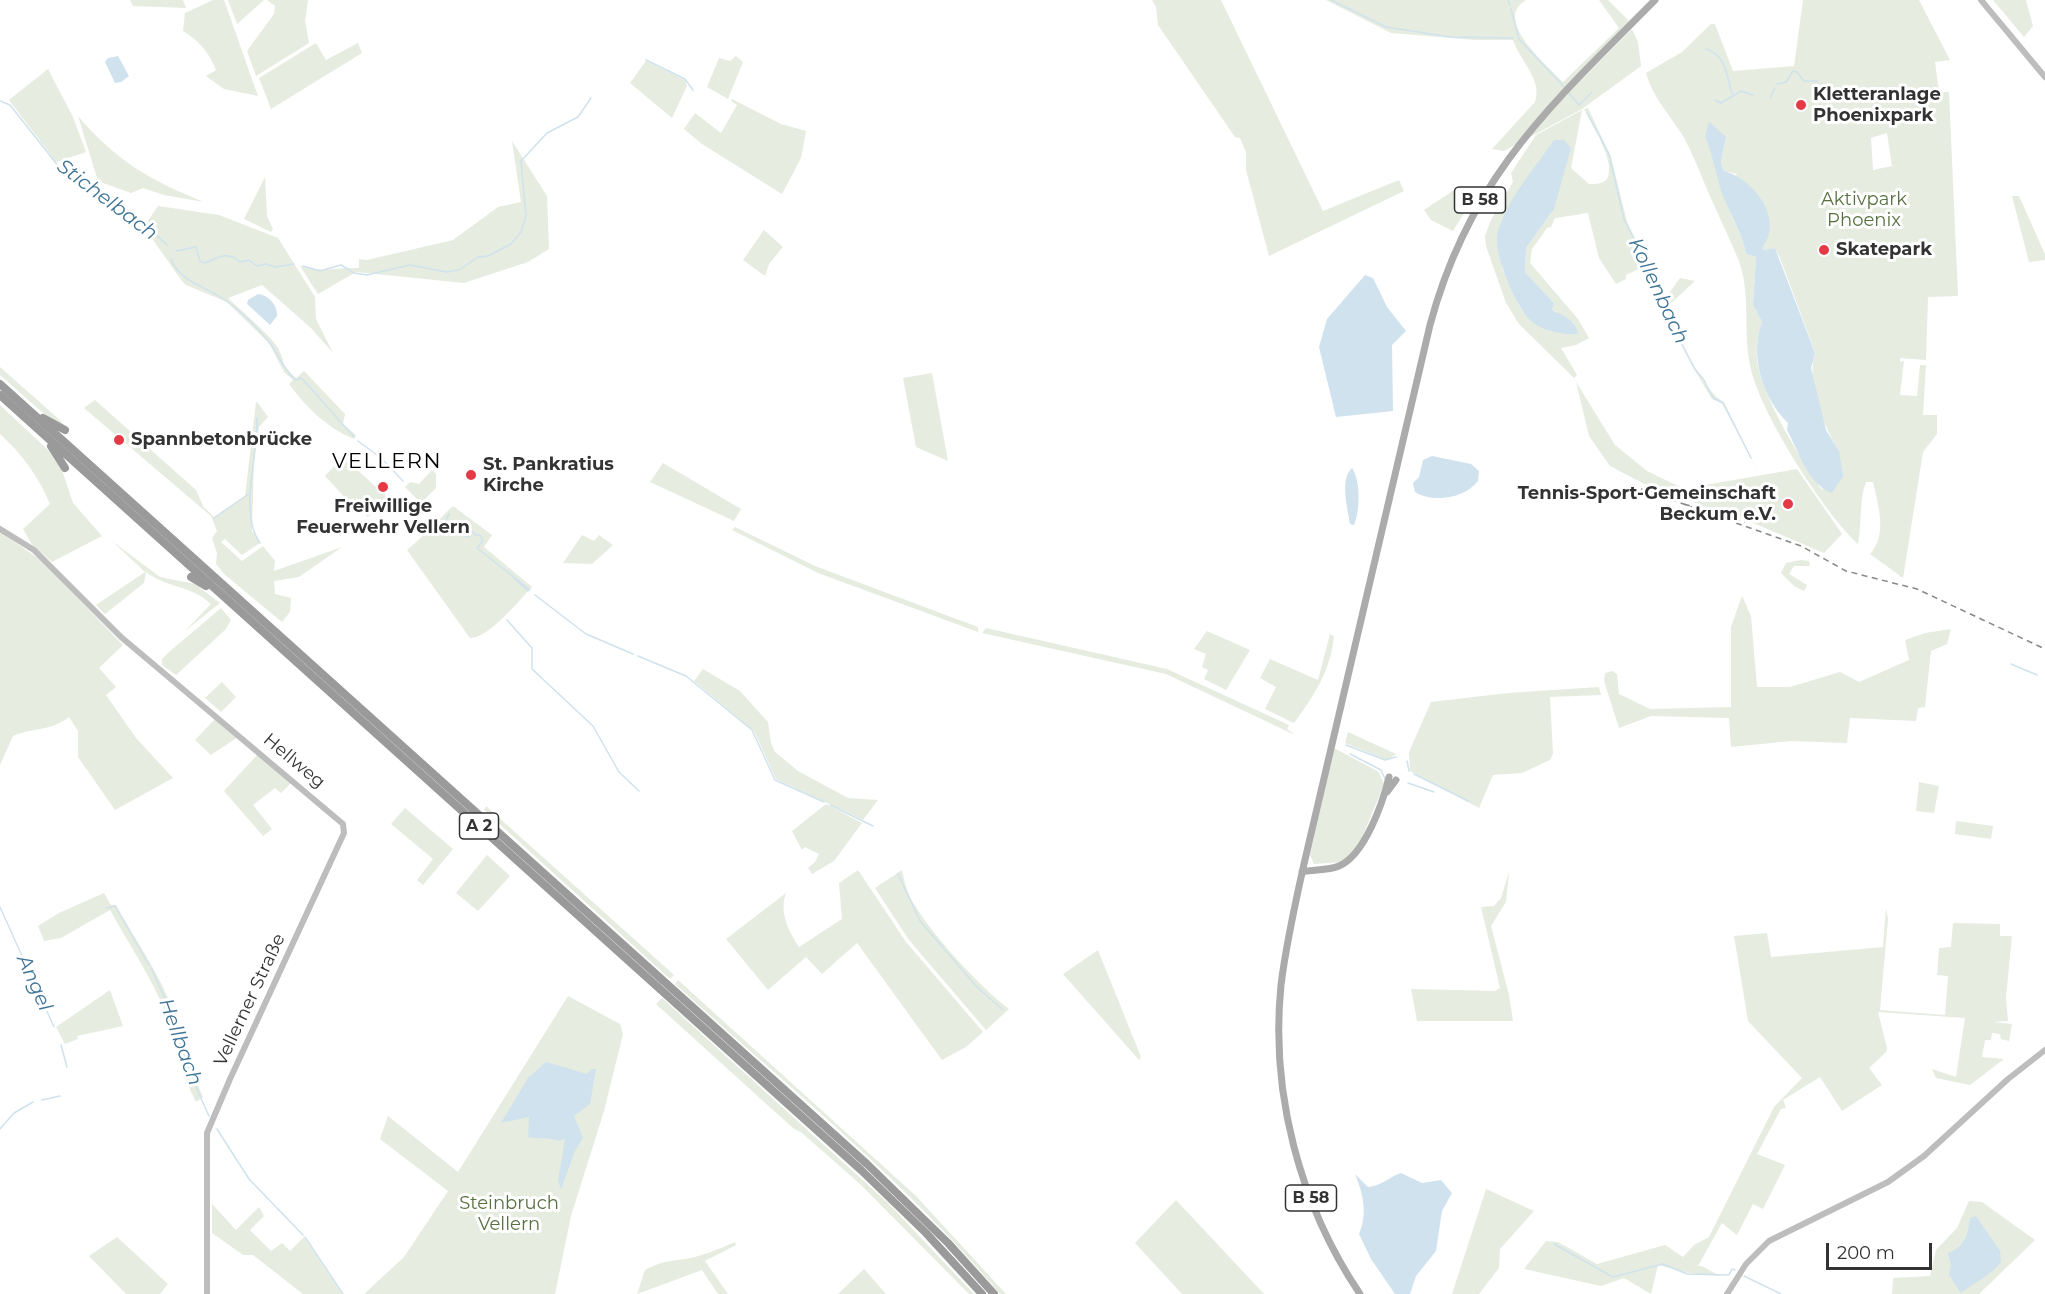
<!DOCTYPE html>
<html>
<head>
<meta charset="utf-8">
<style>
  body { margin:0 }
  #map { position:relative; width:2045px; height:1294px; overflow:hidden; background:#fff; font-family:Montserrat,sans-serif }
  canvas { display:block }
  .scale { position:absolute; left:1826px; top:1243px; width:106px; height:27px; box-sizing:border-box; border:3px solid #333; border-top:0; padding-left:8px; font-size:18px; line-height:21px; white-space:nowrap; color:#333; -webkit-text-stroke:4px #fff; paint-order:stroke }
</style>
</head>
<body>
<div id="map">
<canvas width="2045" height="1294"></canvas>
<div class="scale">200 m</div>
</div>
<script>
const ctx = document.querySelector('canvas').getContext('2d');
ctx.lineJoin = 'round';
function fillPath(path, color) { ctx.fillStyle = color; ctx.fill(path, 'evenodd'); }
function trace(path, color, width, dash) { ctx.strokeStyle = color; ctx.lineWidth = width; ctx.lineCap = dash ? 'butt' : 'round'; ctx.setLineDash(dash || []); ctx.stroke(path); }
function drawText(font, color, halo, rows, align = 'center') {
  ctx.font = font + ' Montserrat,sans-serif'; ctx.lineWidth = 6; ctx.setLineDash([]); ctx.textBaseline = 'middle'; ctx.strokeStyle = halo; ctx.fillStyle = color; for (const [text, x, y, turn = 0] of rows) {
    ctx.save(); ctx.translate(x, y); ctx.rotate((+turn || 0) * Math.PI / 180); ctx.textAlign = isNaN(turn) ? turn : align; if (halo) ctx.strokeText(text, 0, 0); ctx.fillText(text, 0, 0); ctx.restore();
  }
}
const green = new Path2D(`
  M130,0H183L186,8L133,6Z
  M213,0H224L258,96L224,89L206,76L216,70C209,52 199,41 183,31L185,13Z
  M228,0H264L237,24Z
  M267,0H308L305,21L309,43L256,76L247,51L274,14L275,6Z
  M1152,0H1221L1323,211L1399,180L1404,191L1269,256L1246,170V152L1240,138L1235,137L1158,25L1156,7Z
  M1326,0H1526C1492,20 1547,65 1563,82L1619,28L1599,0H1608L1629,21L1564,88L1568,93L1632,29L1638,42L1641,66L1582,109L1504,151L1492,149L1535,102C1543,80 1520,61 1513,40H1475L1391,33Z
  M1803,0H1919L1950,60L1935,62L1939,92H1949L1958,296L1928,297L1926,360L1900,358V362L1904,361L1900,395L1917,396L1920,365H1926L1923,415H1937V434L1923,452L1903,578L1870,554C1888,535 1878,504 1873,482H1866C1859,499 1862,524 1858,544C1824,513 1758,410 1750,365C1743,331 1751,295 1739,261C1730,239 1719,217 1709,194C1701,175 1693,154 1683,136C1670,115 1653,98 1646,73L1682,52L1711,24H1715L1733,71L1794,66ZM1887,133L1892,166L1873,170L1871,138ZM1705,137H1726L1721,162L1724,171L1736,174L1762,248L1763,250L1775,248L1780,258L1815,352C1806,383 1823,425 1839,451L1822,490C1802,462 1759,392 1757,358C1756,345 1758,334 1762,322L1753,305L1756,257L1746,254C1743,239 1737,228 1731,214C1721,188 1717,162 1705,137Z
  M1993,0H2026L2033,26L2024,37Z
  M316,43L326,60L358,43L362,53L271,109L259,78Z
  M736,56L743,62L728,99L707,87L719,58L730,61Z
  M646,61L685,80L687,86L672,118L630,83Z
  M48,69L73,117L86,152L56,162L9,100Z
  M732,99L781,124L806,131L801,158L782,194L702,144L684,129L695,113L721,133L737,105L731,101Z
  M1588,108L1611,157L1627,222L1665,299L1680,278L1695,281L1668,306L1685,336L1680,337C1689,356 1706,393 1724,402L1758,471L1722,403L1712,399L1694,369L1647,265L1626,275V279L1616,284L1599,258L1588,213L1555,218L1551,227L1547,228L1532,249L1530,263L1578,319L1589,338L1576,345L1561,348L1577,375L1574,378L1519,324L1506,303L1486,246L1485,236L1491,220L1513,182L1511,173L1536,135L1582,110L1571,168L1589,184C1595,184 1603,184 1607,179C1617,164 1592,124 1584,109ZM1554,209L1526,248L1525,272L1554,303L1552,310L1557,312L1574,335C1523,327 1522,313 1502,268Z
  M78,116C115,160 151,181 204,202L164,195L143,188L131,193L103,183L97,178Z
  M512,141L547,196L549,249L528,262L464,283L356,272L318,294L300,266C323,273 336,267 359,268V259L367,260L453,240L498,207L521,202Z
  M265,177L267,216L273,229L271,232L244,219Z
  M1454,190L1466,210L1453,231L1431,220L1424,210Z
  M2012,196H2019L2045,254V260L2029,262Z
  M158,206L219,215L278,238L315,297L316,319L333,353L311,328L262,285L228,298C239,309 274,338 279,350C286,365 281,365 296,378L304,371L345,414L343,424L356,435L354,439C327,428 307,408 289,384L293,380L284,372L269,343L227,302L186,285L182,281L148,233L153,228L145,225Z
  M764,230L783,247L769,264L765,276L743,260Z
  M0,367L61,421L63,425L51,420L0,375Z
  M932,373L948,461L916,447L903,378Z
  M1576,382L1615,445L1647,471L1678,486L1688,488L1797,469L1842,534L1824,553L1751,522L1652,488L1610,466L1589,436Z
  M95,400L196,490L203,506L214,517L245,496L256,402L258,403L268,417L259,427L254,459L252,531L260,543L242,555L225,539L221,542L242,561L263,546L275,561L274,571L342,547L299,577L274,581L275,594L291,598L290,612L282,622L224,574L216,564L217,553L212,538L217,531L211,516L84,408Z
  M0,405L49,451L62,470L73,503L102,536L52,562L33,546L23,529L50,504C38,476 23,455 0,434Z
  M343,457L387,497L368,517L350,503L325,476Z
  M663,463L741,509L734,521L650,482Z
  M432,470L436,474V488L421,503L405,487L410,482L419,484Z
  M453,506L492,535L484,547L532,587C519,600 491,637 470,638L407,550C424,536 437,521 453,506Z
  M735,527L815,566L978,627V632L818,573L732,530Z
  M0,532L41,560L123,645L99,668L116,687L106,695L136,738L173,778L115,810L78,757V731L69,717C50,732 33,727 13,736L0,765Z
  M582,535L594,541L599,535L613,545L592,564L563,563Z
  M112,541L160,577L195,584L220,603L185,631L211,604C191,585 167,588 146,572L144,583L105,614L96,605L145,572Z
  M1801,560L1809,561L1810,566H1794L1789,574L1807,585L1804,591L1794,586L1781,573L1786,563Z
  M1742,596L1751,616L1757,687H1790L1840,672L1859,682L1909,660L1905,640L1925,633L1951,629L1947,644L1931,651L1925,707L1918,708L1916,721L1850,718L1847,743L1791,741L1731,747L1729,718L1651,716L1619,728L1604,681L1605,673L1612,671L1617,674L1619,694L1650,709L1731,707V627Z
  M221,608L231,620L226,629L176,675L162,665V659L169,652Z
  M986,628L1167,669L1289,725L1287,729L1295,735L1166,674L982,633Z
  M1207,631L1250,650L1226,690L1204,679L1208,670L1202,667L1206,654L1194,649Z
  M1330,634L1334,636C1331,670 1314,696 1294,723L1265,709L1276,687L1260,678L1270,659L1318,680Z
  M703,669L740,691L768,722L771,743L775,752L798,771L848,798L878,800L863,820L776,779L754,731L694,681Z
  M222,682L236,697L221,712L205,698Z
  M1599,687L1601,695L1550,697L1553,754L1550,760L1522,773L1493,775L1479,808L1410,771L1409,752L1431,702L1508,693Z
  M216,718L238,737L211,755L195,740Z
  M1348,732L1396,754L1387,760L1345,743Z
  M1334,748L1379,772L1384,784L1358,848L1342,862L1314,864L1310,855Z
  M258,754L292,782L281,793L275,788L253,805L272,829L263,836L224,791Z
  M1919,782L1939,786L1934,813L1916,811Z
  M826,804L862,823L834,861L812,874L808,868L815,862L819,854L805,847L802,850L792,831Z
  M486,806L674,975L670,979L484,810Z
  M405,808L453,849L423,885L417,880L433,859L391,824Z
  M1956,821L1993,826L1991,839L1955,834Z
  M487,855L510,876L478,911L456,893Z
  M858,870L906,942L983,1032L966,1047L942,1060L857,943L822,974L806,957L768,990L726,939L786,893C779,912 788,930 799,947L842,919L839,883Z
  M902,870C904,879 906,889 910,897C928,931 978,985 1009,1009L986,1030L909,940L875,888Z
  M1509,872L1506,902L1491,926L1509,995L1513,1021H1417L1411,989L1495,991L1500,988L1481,907L1494,906L1501,898Z
  M104,893L111,905H116C136,941 161,976 175,1015C185,1042 191,1071 203,1097L196,1102C181,1074 178,1041 166,1013C151,977 129,944 110,910L61,938L44,941L38,926L59,913Z
  M1886,908L1888,919L1880,1010L1945,1015L1948,976L1937,975L1939,948L1951,947L1953,923L2000,924V936H2012L2006,997L2008,1021L1993,1022L2012,1024L2009,1041L2001,1039L2000,1034L1992,1033L1991,1040H1985L1982,1057L2004,1059L1970,1085L1936,1078L1932,1069L1956,1077L1965,1018L1878,1012L1887,1048L1886,1052L1869,1068L1882,1085L1842,1111L1820,1077L1783,1100L1786,1108L1781,1109L1757,1154L1785,1165L1763,1209L1753,1204L1737,1235L1722,1223L1698,1266H1702L1720,1276L1688,1273L1658,1265L1651,1294L1624,1278L1601,1286L1524,1269L1546,1241L1558,1242L1597,1264L1665,1245L1683,1257L1694,1245L1709,1237L1774,1107L1802,1078L1748,1021L1734,936L1767,933L1771,957L1883,947Z
  M1098,950L1141,1057L1139,1060L1063,974Z
  M678,980L916,1196L1006,1294H1000C904,1179 785,1084 675,984Z
  M110,990L123,1026L77,1036L78,1039L65,1044L56,1027Z
  M568,996L620,1024L623,1034L604,1111L571,1216L555,1294H364L404,1257L448,1191L380,1139L388,1116L458,1172Z
  M662,998L889,1204L974,1294H969L860,1184L801,1132L794,1129L656,1004Z
  M1486,1189L1534,1211L1500,1249L1499,1268L1479,1294H1452Z
  M1176,1200L1264,1294H1182L1135,1243Z
  M1969,1201L1982,1202L2035,1240L1979,1294H1892L1893,1278L1930,1276L1936,1250L1957,1228Z
  M212,1204L236,1230L259,1207L264,1216L250,1230L271,1251L282,1243L290,1251L304,1237L342,1294H303L253,1255H243L212,1233Z
  M117,1237L168,1284L160,1294H126L89,1256Z
  M735,1242L736,1245L705,1261L728,1294H718L702,1270L637,1294L645,1270C665,1259 674,1262 695,1257C709,1253 722,1248 735,1242Z
  M864,1269L886,1294H838Z`);
const water = new Path2D(`
  M118,56L129,76L121,82L115,83L105,62L108,58Z
  M1709,122L1726,137L1721,162L1724,171C1754,179 1785,220 1762,248L1764,250L1775,248L1815,353L1811,368L1826,430L1839,451L1843,476L1832,493C1809,486 1798,450 1787,430L1788,423C1763,399 1749,356 1762,322L1753,305L1756,257L1746,254C1742,233 1731,216 1723,196C1716,177 1714,157 1705,137Z
  M1554,140H1564L1571,148L1554,209L1526,248L1525,272L1554,303L1552,310C1562,315 1575,320 1578,333C1572,336 1567,334 1560,333C1549,331 1539,328 1531,321C1515,306 1492,252 1498,231C1508,198 1535,168 1554,140Z
  M1365,275L1373,278L1387,307L1406,331L1392,345L1393,411L1336,417L1319,347L1327,319Z
  M258,294C268,295 278,305 277,316L270,325L247,304L248,300Z
  M1432,456L1471,464L1479,471L1478,481C1464,499 1432,503 1415,492L1413,483L1419,477L1423,460Z
  M1352,468C1361,481 1360,511 1354,525L1350,524C1348,508 1339,480 1352,468Z
  M546,1062L587,1074L592,1069H596L590,1104L574,1116L583,1138L575,1151L561,1189L558,1181L565,1139L558,1141C547,1136 540,1140 528,1137L529,1117L501,1123L528,1078Z
  M1401,1173L1422,1183L1441,1180L1452,1193L1442,1211L1436,1251L1416,1276L1410,1294H1395L1371,1259L1359,1234C1368,1213 1363,1194 1355,1174L1368,1187C1381,1186 1389,1177 1401,1173Z
  M1976,1216L2000,1251L2001,1262C1990,1276 1975,1282 1961,1293L1949,1275L1951,1265L1948,1253C1965,1247 1968,1234 1970,1218Z`);
const stream = new Path2D(`
  M1331,0L1386,27L1451,37L1513,38
  M1508,0L1510,5
  M1511,9L1519,39L1565,88
  M1706,49C1726,55 1727,76 1732,94
  M646,60L685,79L693,90
  M1777,84L1786,82L1793,71L1797,72L1804,81H1818
  M1821,84L1826,91
  M1568,92L1579,105L1592,92
  M1828,94L1830,97
  M1770,98L1775,88
  M1715,100L1721,103L1741,91L1753,95
  M0,101L10,105L59,167L152,231L168,246
  M1587,113L1609,154L1624,219L1678,327L1679,339L1694,368L1704,380L1713,398L1723,403L1751,458
  M176,251L196,247L200,261L205,263C217,258 228,250 240,262L249,260L257,266L266,264L276,267L294,264
  M171,258C177,281 210,288 228,302C242,313 258,328 269,342C279,355 282,368 296,380L301,378L306,383L354,437
  M303,266L320,271L341,265L354,273L367,275L410,265L447,272L459,270L478,257L488,256L511,244L521,232L526,216L521,161L547,133L578,117L591,98
  M257,418C259,454 238,513 260,543
  M358,441L381,458L403,481
  M449,514L445,522L446,530L450,533H461
  M214,518L250,493
  M462,535L469,537L468,533L473,532L475,535H480L483,541L477,548L530,590
  M514,578L528,591
  M535,595L586,634L633,654
  M507,620L532,648V669L593,726L619,772L639,791
  M638,656L686,676L752,730L775,780L824,802
  M2011,664L2037,675
  M1346,745L1385,760L1396,757
  M1350,754L1381,770L1385,779
  M1407,761L1409,771
  M1414,774L1468,801
  M1408,783L1434,792
  M830,805L873,826
  M898,874L920,921L977,987L1003,1010
  M0,907L54,1027
  M107,908L115,906L149,965
  M151,968L174,1018L191,1076L209,1116
  M61,1045L67,1067
  M42,1100L60,1096
  M0,1129L14,1113L33,1102
  M217,1129L249,1179L303,1235
  M305,1237L343,1294
  M1554,1244L1613,1277L1663,1264L1687,1274L1729,1275L1732,1269L1735,1270
  M1744,1276L1781,1294`);
const secondary = new Path2D(`
  M1981,0L2045,77
  M0,529L34,550L121,637L343,824L344,833L230,1079L207,1133V1294
  M1727,1294L1746,1264L1769,1241L1888,1182L1924,1156L2008,1079L2045,1050`);
const primary = new Path2D(`
  M1387,792L1396,780
  M1302,872C1314,869 1327,871 1339,866C1365,855 1383,802 1389,777
  M1360,1294C1300,1205 1270,1093 1281,985C1286,944 1295,904 1304,864L1430,325C1470,176 1551,105 1655,0`);
const motorway = new Path2D(`
  M0,384L867,1164L948,1243L994,1294
  M0,395L861,1170L926,1233L982,1294
  M43,418L65,430
  M51,446L65,468
  M191,577L206,586`);
const rail = new Path2D(`
  M1641,489L1692,507
  M1684,504L1745,522
  M1736,523L1801,546L1846,571L1917,589L2045,649`);
const markers = [
  [1801,105,6,"#e63946"],
  [1824,250,6,"#e63946"],
  [119,440,6,"#e63946"],
  [471,475,6,"#e63946"],
  [383,487,6,"#e63946"],
  [1788,504,6,"#e63946"]
];
const shields = [
  [1480,200,51],
  [479,826,39],
  [1311,1198,51]
];
const shieldNames = [
  ["B 58",1480,200],
  ["A 2",479,826],
  ["B 58",1311,1198]
];
const poiNames = [
  ["Kletteranlage",1813,95],
  ["Phoenixpark",1813,116],
  ["Skatepark",1836,250],
  ["Spannbetonbrücke",131,440],
  ["St. Pankratius",483,465],
  ["Kirche",483,486],
  ["Tennis-Sport-Gemeinschaft",1776,494,"right"],
  ["Beckum e.V.",1776,515,"right"],
  ["Freiwillige",383,507,"center"],
  ["Feuerwehr Vellern",383,528,"center"]
];
const parkNames = [
  ["Aktivpark",1864,200],
  ["Phoenix",1864,221],
  ["Steinbruch",509,1204],
  ["Vellern",509,1225]
];
const streetNames = [
  ["Hellweg",294,761,40],
  ["Vellerner Straße",250,1000,-65]
];
const waterNames = [
  ["Stichelbach",107,200,37],
  ["Kollenbach",1658,291,65],
  ["Angel",34,983,66],
  ["Hellbach",180,1042,70]
];
const quarterNames = [
  ["VELLERN",387,462]
];
fillPath(green, '#e6ecdf');
fillPath(water, '#cfe2ee');
trace(stream, '#cfe2ee', 1.5);
trace(secondary, '#bdbdbd', 6);
trace(primary, '#ababab', 7);
trace(motorway, '#9a9a9a', 8);
trace(rail, '#888', 1.5, [6, 4.5]);
for (const [x, y, r, color] of markers) { const dot = new Path2D(); dot.arc(x, y, r, 0, 2 * Math.PI); ctx.fillStyle = color; ctx.fill(dot); trace(dot, '#fff', 2); }
for (const [x, y, w] of shields) { const box = new Path2D(); box.roundRect(x - w / 2, y - 13, w, 26, 4.5); ctx.fillStyle = '#fff'; ctx.fill(box); trace(box, '#333', 1.5); }
drawText('bold 16px', '#333', null, shieldNames);
drawText('bold 18px', '#333', '#fff', poiNames, 'left');
drawText('18px', '#56703f', '#fff', parkNames);
drawText('18px', '#333', '#fff', streetNames);
drawText('italic 20px', '#3f7597', '#fff', waterNames);
ctx.letterSpacing = '1.5px';
drawText('21px', '#000', '#fff', quarterNames);
ctx.letterSpacing = '0px';
</script>
</body>
</html>
